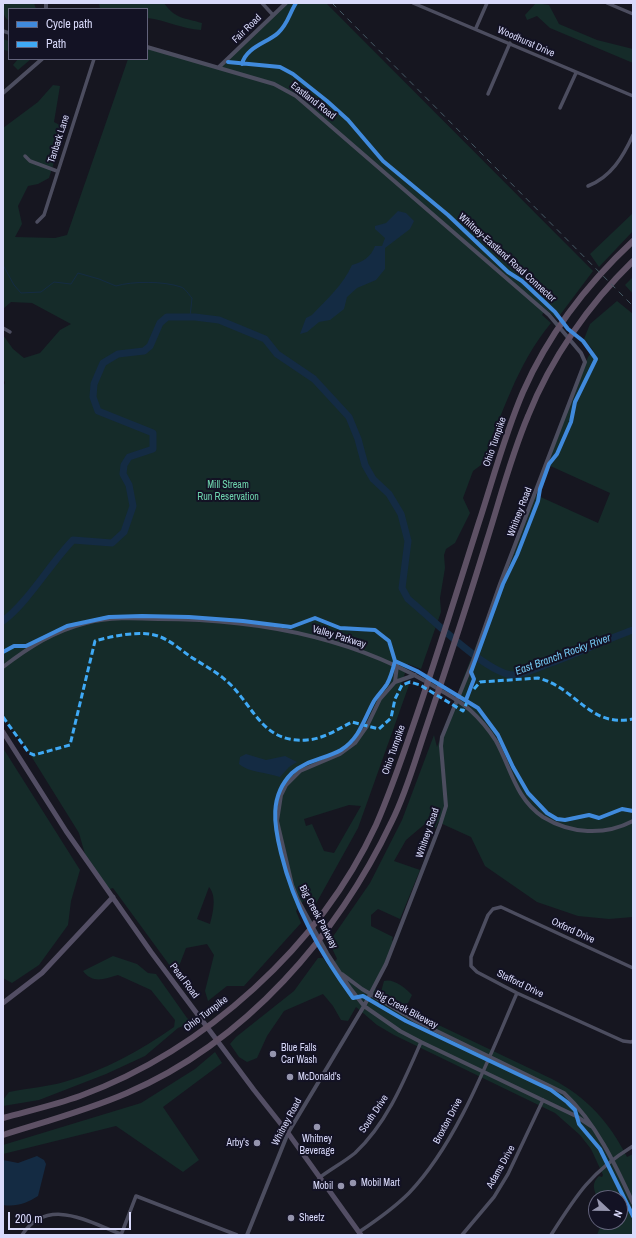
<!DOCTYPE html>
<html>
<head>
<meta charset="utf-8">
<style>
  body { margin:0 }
  #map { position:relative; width:636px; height:1238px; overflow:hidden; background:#161620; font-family:"Archivo Narrow",sans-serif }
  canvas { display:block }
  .frame { position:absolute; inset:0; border:4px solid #d9dafb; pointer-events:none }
  .legend { position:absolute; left:8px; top:8px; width:140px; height:52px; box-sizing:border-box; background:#131224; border:1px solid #62627a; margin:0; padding:5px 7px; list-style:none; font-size:12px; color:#d9dafb }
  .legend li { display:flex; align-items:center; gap:8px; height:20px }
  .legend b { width:20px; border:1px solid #62627a }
  .north { position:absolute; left:588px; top:1190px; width:40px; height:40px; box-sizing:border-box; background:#131224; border:1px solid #62627a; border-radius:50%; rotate:112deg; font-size:11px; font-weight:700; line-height:16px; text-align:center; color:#d9dafb }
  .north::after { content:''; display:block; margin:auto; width:14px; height:18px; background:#9595ae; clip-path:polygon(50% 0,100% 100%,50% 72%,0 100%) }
  .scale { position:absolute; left:8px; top:1212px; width:123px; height:18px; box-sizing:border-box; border:2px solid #d9dafb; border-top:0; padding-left:5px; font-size:12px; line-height:14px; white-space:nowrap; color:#d9dafb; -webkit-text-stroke:3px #131224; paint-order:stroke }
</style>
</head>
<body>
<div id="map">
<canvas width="636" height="1238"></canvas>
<div class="frame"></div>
<ul class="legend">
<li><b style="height:5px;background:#408adc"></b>Cycle path</li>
<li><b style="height:5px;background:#3fa9f5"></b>Path</li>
</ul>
<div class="north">N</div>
<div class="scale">200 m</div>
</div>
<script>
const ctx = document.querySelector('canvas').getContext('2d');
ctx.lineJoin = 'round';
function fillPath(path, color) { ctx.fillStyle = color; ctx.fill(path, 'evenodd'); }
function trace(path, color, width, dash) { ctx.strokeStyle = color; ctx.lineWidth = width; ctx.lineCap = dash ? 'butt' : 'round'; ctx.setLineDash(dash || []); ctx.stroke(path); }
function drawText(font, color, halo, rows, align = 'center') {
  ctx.font = font + ' "Archivo Narrow",sans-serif'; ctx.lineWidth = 4; ctx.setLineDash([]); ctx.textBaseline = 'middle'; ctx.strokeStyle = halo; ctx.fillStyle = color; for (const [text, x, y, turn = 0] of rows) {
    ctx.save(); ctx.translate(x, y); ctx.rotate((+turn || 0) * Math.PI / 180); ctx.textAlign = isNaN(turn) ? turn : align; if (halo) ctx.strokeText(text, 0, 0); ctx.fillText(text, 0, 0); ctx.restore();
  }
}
const green = new Path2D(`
  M3,3H34L36,9H9V21C3,17 3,10 3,3Z
  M99,3H164C175,19 185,18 202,23L201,30C182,29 166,20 147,18V9H100Z
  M286,3H326L593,271L557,319L543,307L544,312L542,315L551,323C516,365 502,416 481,465L473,471L463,498L470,513L455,543L446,549L444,555L445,568L440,598L441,612L421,669L408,664L401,685H409L358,828L313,909L308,908L304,900L296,911L301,923L244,986H227L208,1001L205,991L214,955L207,944L186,948L176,974L113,888L107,890L88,865L79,833L23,743L3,716V386L5,383L3,378V335L13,349L24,358L40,353L60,330L71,324L32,303L11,302L3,309V128L38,102L53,85L60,86L54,122L65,128L49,178L38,184L28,186L18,206L22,224L15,237L55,238L67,235L128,59H147V47L217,67ZM349,805L361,806L334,853L324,851L312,824L306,826L304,819ZM209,887C217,896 213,913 210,924L197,919Z
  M536,3L549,5L559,24L597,40L633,49V63L550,28L537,16L527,20L525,15Z
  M3,39L9,41V51L4,50L3,52Z
  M18,59H31L18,70L13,65Z
  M633,213V231L599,267L590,254Z
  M633,277V294L625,285Z
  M617,301L633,314V917L609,919L578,916L537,902L485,866L471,837L438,822L436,828L426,823L406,840L394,861L420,870L400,919L378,909L371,915V926L393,937L392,940L395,942L373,987L381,992L384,981C393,978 406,988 412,995L405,1009L552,1079C587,1097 610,1123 627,1157L633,1154V1235H597L602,1222H620V1198H597C594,1189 591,1184 599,1176L602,1177L603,1175L591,1149L580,1135L555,1113L394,1035L377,1025L356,1007L348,1021L341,1020L333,1006L323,994L284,1011L267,1036L257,1058L247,1062L239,1057L230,1044L236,1037L294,991L318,958H323L329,967L337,959L331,946L332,938L370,883L402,820L434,735L437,747L534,494L598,523L610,493L546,464L588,357L593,350L584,339L590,324Z
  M3,748L80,870L71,901L68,925L39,965L12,983L3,978Z
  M113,956L137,964L148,973L156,974L187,1018L192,1022L178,1028L145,1056L106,1074L39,1100L3,1106V1100L9,1092C27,1088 47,1087 64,1082C105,1070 140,1051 174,1027L175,1020L151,990L118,975C104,979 93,984 83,971Z
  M215,1052L222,1063L163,1107L199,1160L183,1172L116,1126L3,1154V1145L141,1103L195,1069Z`);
const water = new Path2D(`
  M398,211L406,213L414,221L410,229L385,248V269L376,280L357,288L347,297L344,309L330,320L319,322L307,332L300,334L306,318L312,315C327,299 343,285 352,265C363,262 371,257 375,246H382L385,238L375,229V226L386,223Z
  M246,754L266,760L285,756L297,762L289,767L280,777C266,772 250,773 239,764L240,757Z
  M37,1156L44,1160L46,1164L38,1196C27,1203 17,1207 3,1205V1160L18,1163Z`);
const stream = new Path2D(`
  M3,265L14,285L21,293L41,292L54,282L71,284L78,273L99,279L116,286C132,281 164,281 181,287C185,288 189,295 192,298L190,317`);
const river = new Path2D(`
  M3,621C29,601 49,565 73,540L112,543L124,532L133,506L129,485L123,474L124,465L129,457L153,449V433L98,411L93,397L94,384L103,363L118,354L144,351L150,346L160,323L167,317H195L219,320L265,339L277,354L314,379L349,417L358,439L365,465L373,479L389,494L401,514L408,541L402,588L408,599C429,616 491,678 516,675C527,673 538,668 548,664C577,654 604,640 633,630`);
const minor = new Path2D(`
  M262,3L273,15
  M413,3L633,96
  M607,3L633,14
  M476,28L487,3
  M3,31L9,33
  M488,94L510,43
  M560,108L576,73
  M25,156L30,161L57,171
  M588,186C611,177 623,157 633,135
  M37,222L44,215L94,59
  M3,328L10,332
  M633,968L501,907L493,909L488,915L471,957V966L477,972L517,993L623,1041L631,1042L633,1041
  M319,1178C331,1169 344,1162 355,1153C387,1123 404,1081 421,1042
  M359,1232C377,1220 394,1208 409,1193C458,1142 489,1057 517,993
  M22,1235C48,1196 88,1222 121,1234
  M121,1235L136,1196L237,1235
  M462,1235L494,1197L508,1174L543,1100
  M551,1235C577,1194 591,1172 633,1146`);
const tertiary = new Path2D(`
  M46,3V9
  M147,47L274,84L296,96L549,315L581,353L585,362L500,584L473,661L442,737L441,746L446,806L440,825L386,964L364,1006L288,1133L247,1235
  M219,67L286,3
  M3,93L42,59
  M3,667C29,647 54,631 86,623C109,617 134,618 158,619C256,619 356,637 440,690C450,696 461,702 470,710C480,719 489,730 496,741C511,768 515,798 543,817C571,834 604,836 633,821
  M415,675L395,682L380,699L367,726L355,743L340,754L300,771L286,785L281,795L277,821L292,885L298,900L327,953L350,988L364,1006L400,1031L421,1042L576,1116L591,1126
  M395,682L397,665
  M342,974L362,989L416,1021L564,1093C596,1123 615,1164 633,1203`);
const primary = new Path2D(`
  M3,732L66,831L151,952L254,1090L288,1133L361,1235
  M3,1003L42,973L113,897`);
const motorway = new Path2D(`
  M3,1118C28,1111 55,1105 80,1096C205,1050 320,946 376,825C390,793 401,761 412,729C436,660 457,591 479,522C493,479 505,434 523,392C548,335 588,283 633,241
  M3,1135C44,1122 88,1110 127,1093C246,1042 338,935 392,821C407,791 416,757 427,725C448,663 468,602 487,540C500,499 511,456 528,416C551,358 589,304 633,261`);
const rail = new Path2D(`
  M332,3L633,306`);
const quiet = new Path2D(`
  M474,689L480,682L538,678C577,688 589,728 633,719
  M3,717L29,753L34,755L70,745L95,641C113,636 140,630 158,636C170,640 181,650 191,657C205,666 219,673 231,685C256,711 264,743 307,740C323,739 338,729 352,722L379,729L391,718L395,699L402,685L410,682L420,685L463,711L468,700`);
const cycleway = new Path2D(`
  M228,62L280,67L293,74L327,101L348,120L383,161L448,215L508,272L522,281L555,312L568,329L583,341L596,359L575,402L571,422L557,454L549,464L540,489L538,501L517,555L503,584L471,672L474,679L466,700
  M242,64C246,47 267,43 278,33C288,24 289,14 296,3
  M3,652L14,646H26L67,626L109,617L142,616L189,617L243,621L291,627L315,618L340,628L375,630L389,641L395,661L417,671L478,708L498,735L513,767L528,793L547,813L557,819L565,820L589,815L599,818L622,809L633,811
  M395,661C393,669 391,677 387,684C383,690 378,695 374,701C364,719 360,738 341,750C325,759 306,760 292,773C269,796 274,825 281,853C294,907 320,953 353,998L363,996L406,1021L551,1090L567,1102L575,1110L579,1124L600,1149L633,1216`);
const markers = [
  [273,1054,4,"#9595ae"],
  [290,1077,4,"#9595ae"],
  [317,1127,4,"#9595ae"],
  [257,1143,4,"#9595ae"],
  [353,1183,4,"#9595ae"],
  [341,1186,4,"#9595ae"],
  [291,1218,4,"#9595ae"]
];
const streetNames = [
  ["Fair Road",247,29,-44],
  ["Woodhurst Drive",526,42,24],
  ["Eastland Road",313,101,38],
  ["Tanbark Lane",59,139,-72],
  ["Whitney-Eastland Road Connector",507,258,42],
  ["Ohio Turnpike",495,442,-71],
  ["Whitney Road",520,512,-69],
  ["Valley Parkway",339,637,17],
  ["Ohio Turnpike",394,750,-71],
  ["Whitney Road",428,833,-71],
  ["Big Creek Parkway",318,917,62],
  ["Oxford Drive",573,931,25],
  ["Pearl Road",184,981,53],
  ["Stafford Drive",520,984,26],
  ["Big Creek Bikeway",406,1010,28],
  ["Ohio Turnpike",206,1014,-37],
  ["South Drive",374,1114,-56],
  ["Broxton Drive",448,1121,-62],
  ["Whitney Road",287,1122,-62],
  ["Adams Drive",501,1167,-61]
];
const parkNames = [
  ["Mill Stream",228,485],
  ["Run Reservation",228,497]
];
const poiNames = [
  ["Blue Falls",281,1048],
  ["Car Wash",281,1060],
  ["McDonald's",298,1077],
  ["Whitney",317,1139,"center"],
  ["Beverage",317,1151,"center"],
  ["Arby's",249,1143,"right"],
  ["Mobil Mart",361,1183],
  ["Mobil",333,1186,"right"],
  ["Sheetz",299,1218]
];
const waterNames = [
  ["East Branch Rocky River",563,655,-20]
];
fillPath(green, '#152b29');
fillPath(water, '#142b43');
trace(stream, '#142b43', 1);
trace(river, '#142b43', 7);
trace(minor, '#4c4d5f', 3.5);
trace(tertiary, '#4c4d5f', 4);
trace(primary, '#534e64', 5);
trace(motorway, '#5e5165', 6);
trace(rail, '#465b66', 1, [6, 5]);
trace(quiet, '#3fa9f5', 3, [6, 3]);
trace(cycleway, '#408adc', 4);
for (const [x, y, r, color] of markers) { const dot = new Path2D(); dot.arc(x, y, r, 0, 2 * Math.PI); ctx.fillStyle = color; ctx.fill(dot); trace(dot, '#131224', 1.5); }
drawText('10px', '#d9dafb', '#131224', streetNames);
drawText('10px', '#6dd3ad', '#131224', parkNames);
drawText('10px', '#d9dafb', '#131224', poiNames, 'left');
drawText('italic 11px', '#73c5ef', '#131224', waterNames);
</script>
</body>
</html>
